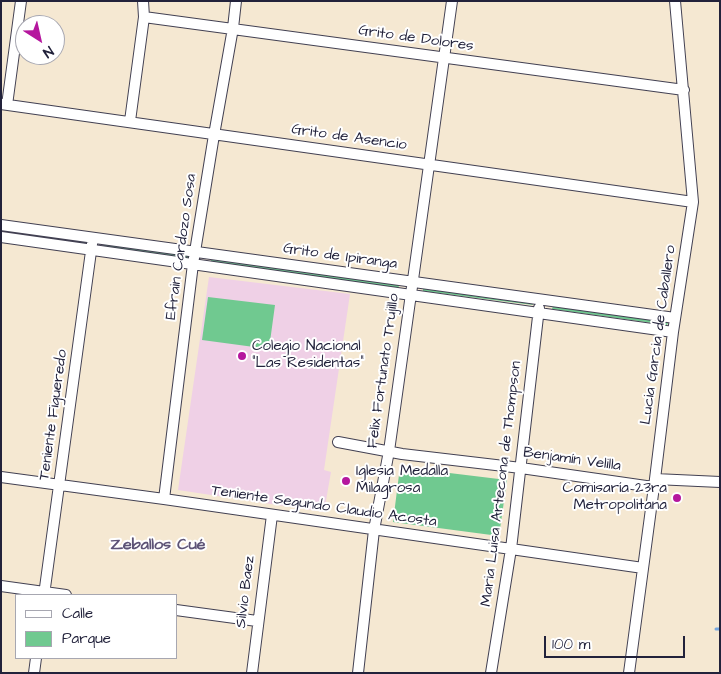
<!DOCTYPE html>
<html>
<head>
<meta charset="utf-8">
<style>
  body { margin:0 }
  #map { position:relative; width:721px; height:674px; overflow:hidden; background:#f5e8d2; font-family:"Architects Daughter",sans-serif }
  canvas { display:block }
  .frame { position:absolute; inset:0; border:2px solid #22223b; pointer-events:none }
  .legend { position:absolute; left:15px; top:594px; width:162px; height:65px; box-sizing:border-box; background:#fff; border:1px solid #a7a7b1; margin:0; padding:6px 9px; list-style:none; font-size:15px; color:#22223b }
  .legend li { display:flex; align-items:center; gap:10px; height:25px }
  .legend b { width:25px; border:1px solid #a7a7b1 }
  .north { position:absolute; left:15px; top:15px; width:50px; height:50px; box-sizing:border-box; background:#fff; border:1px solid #a7a7b1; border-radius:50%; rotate:145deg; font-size:14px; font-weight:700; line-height:20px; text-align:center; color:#22223b }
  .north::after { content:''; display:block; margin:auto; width:18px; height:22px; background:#b5179e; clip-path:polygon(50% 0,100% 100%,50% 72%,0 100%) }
  .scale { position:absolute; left:544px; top:636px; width:141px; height:22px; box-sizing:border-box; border:2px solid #22223b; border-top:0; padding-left:6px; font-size:15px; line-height:18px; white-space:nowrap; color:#22223b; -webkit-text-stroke:4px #fff; paint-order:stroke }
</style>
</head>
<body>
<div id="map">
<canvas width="721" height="674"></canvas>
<div class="frame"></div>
<ul class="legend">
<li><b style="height:6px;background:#fff"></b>Calle</li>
<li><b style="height:14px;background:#70c990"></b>Parque</li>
</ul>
<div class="north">N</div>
<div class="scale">100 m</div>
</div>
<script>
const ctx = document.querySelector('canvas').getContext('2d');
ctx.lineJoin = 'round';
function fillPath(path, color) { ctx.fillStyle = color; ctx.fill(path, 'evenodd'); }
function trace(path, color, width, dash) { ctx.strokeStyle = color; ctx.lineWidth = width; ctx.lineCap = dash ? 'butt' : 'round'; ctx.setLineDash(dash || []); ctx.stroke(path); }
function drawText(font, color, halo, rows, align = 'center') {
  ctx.font = font + ' "Architects Daughter",sans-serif'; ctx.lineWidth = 4; ctx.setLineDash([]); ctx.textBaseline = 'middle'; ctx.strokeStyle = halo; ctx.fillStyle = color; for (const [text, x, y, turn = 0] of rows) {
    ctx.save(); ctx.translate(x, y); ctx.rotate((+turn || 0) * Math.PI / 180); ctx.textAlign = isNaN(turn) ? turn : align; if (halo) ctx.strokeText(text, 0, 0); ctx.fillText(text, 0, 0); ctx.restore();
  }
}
const built = new Path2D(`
  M209,277L350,294L324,470L331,472L324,512L178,490Z`);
const green = new Path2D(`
  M1,230L88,242V244L1,233Z
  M104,244L190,256L189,259L103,247Z
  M211,259L398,285L399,287L398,288L211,262Z
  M423,288L532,303L533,305L423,291Z
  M208,297L275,305L269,349L202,340Z
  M553,306L667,322L668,323L667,325L552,309Z
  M400,467L507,480L499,536L393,522Z`);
const stream = new Path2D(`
  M716,629H720`);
const minor = new Path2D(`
  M144,17L684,90
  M1,104C232,136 463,168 693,202
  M7,105L21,1
  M130,121L144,17L143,1
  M1,225L675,318
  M1,237L673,332
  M338,442L402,454L521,468L653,487
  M1,477L164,499L643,568
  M655,479L720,482
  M164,499L193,264L214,135L233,28L236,1
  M1,586L66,595
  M44,595L92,244
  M176,610L257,621
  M34,673L36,658
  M252,673L272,515
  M358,673L374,530L389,451L452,1
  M491,673L511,549L539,308
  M629,673L655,479L673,332L693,202L675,1`);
const markers = [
  [242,356,5,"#b5179e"],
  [346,481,5,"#b5179e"],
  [677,498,5,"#b5179e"]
];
const streetNames = [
  ["Grito de Dolores",416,39,8],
  ["Grito de Asencio",349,138,8],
  ["Efrain Cardozo Sosa",182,247,-82],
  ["Grito de Ipiranga",340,257,8],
  ["Lucia Garcia de Caballero",659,335,-82],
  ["Felix Fortunato Trujillo",384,371,-82],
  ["Teniente Figueredo",54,415,-82],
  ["Benjamín Velilla",572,460,8],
  ["Maria Luisa Artecona de Thompson",502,484,-83],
  ["Teniente Segundo Claudio Acosta",324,507,8],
  ["Silvio Baez",246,592,-83]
];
const poiNames = [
  ["Colegio Nacional",252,347],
  ["\"Las Residentas\"",252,364],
  ["Iglesia Medalla",356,472],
  ["Milagrosa",356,489],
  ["Comisaría 23ra",667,489,"right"],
  ["Metropolitana",667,506,"right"]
];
const neighbourhoodNames = [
  ["Zeballos Cué",158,546]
];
fillPath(built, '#efd0e6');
fillPath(green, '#70c990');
trace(stream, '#75a6e0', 3);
trace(minor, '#424052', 12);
trace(minor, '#fff', 10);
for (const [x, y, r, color] of markers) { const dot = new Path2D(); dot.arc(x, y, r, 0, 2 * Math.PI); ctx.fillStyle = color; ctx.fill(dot); trace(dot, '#fff', 2); }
drawText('15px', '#22223b', '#fff', streetNames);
drawText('15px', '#22223b', '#fff', poiNames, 'left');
drawText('bold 16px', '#5d5376', '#fff', neighbourhoodNames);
</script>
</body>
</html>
